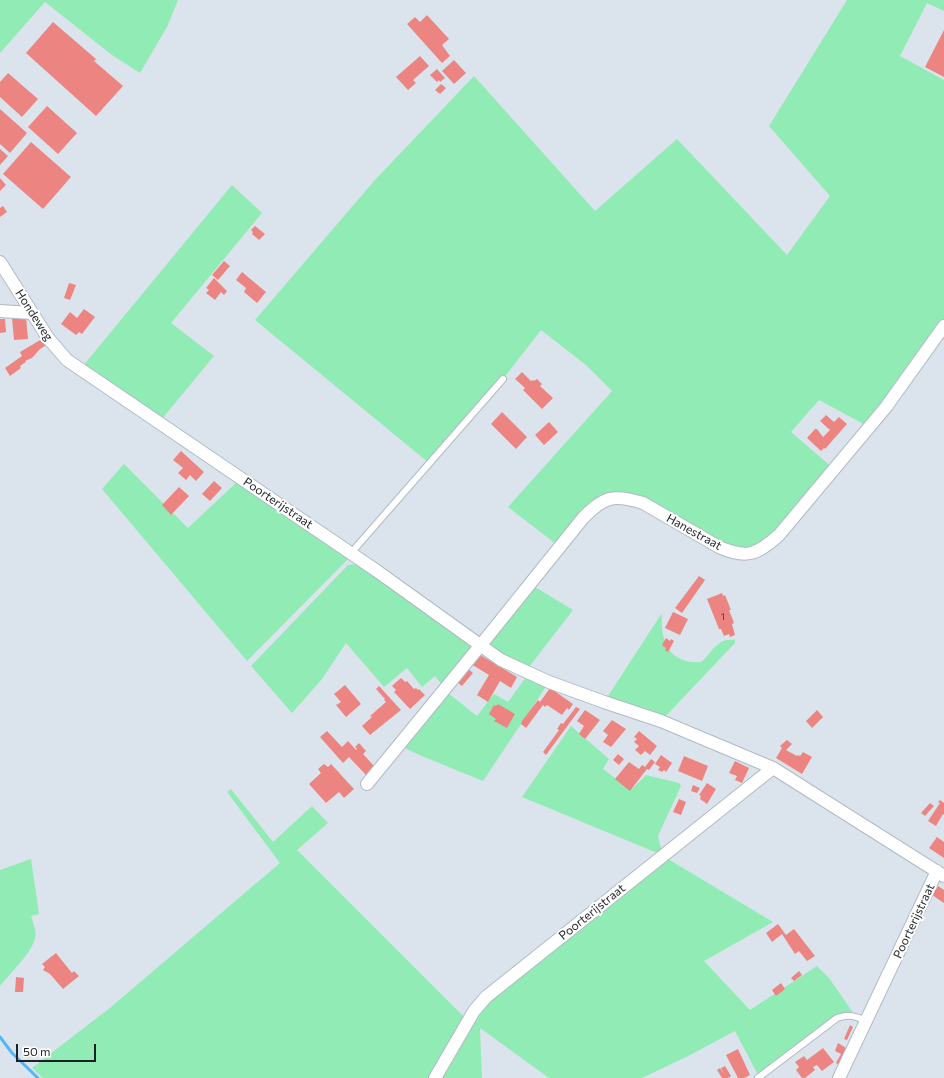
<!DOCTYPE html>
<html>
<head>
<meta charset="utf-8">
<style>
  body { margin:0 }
  #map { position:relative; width:944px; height:1078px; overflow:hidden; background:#dbe4ed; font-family:Commissioner,sans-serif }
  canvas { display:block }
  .scale { position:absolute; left:16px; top:1044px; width:80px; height:18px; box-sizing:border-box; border:2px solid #1d2024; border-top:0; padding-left:5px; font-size:12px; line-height:14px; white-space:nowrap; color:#1d2024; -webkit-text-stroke:3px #fff; paint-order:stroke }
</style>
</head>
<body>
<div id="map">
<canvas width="944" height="1078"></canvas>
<div class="scale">50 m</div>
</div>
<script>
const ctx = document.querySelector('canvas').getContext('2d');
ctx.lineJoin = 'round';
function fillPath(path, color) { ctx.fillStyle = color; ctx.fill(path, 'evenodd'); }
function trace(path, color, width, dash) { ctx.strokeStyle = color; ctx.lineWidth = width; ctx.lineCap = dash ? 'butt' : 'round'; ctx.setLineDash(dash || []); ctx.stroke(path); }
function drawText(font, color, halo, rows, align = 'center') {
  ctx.font = font + ' Commissioner,sans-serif'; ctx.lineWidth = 4; ctx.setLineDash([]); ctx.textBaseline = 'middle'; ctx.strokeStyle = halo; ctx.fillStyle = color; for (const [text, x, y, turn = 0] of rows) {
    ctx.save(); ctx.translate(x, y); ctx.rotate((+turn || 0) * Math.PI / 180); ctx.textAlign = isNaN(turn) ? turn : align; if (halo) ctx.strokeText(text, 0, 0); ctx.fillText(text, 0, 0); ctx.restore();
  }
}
const green = new Path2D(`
  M0,0H178L167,27L140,73L112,55L45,2L0,53Z
  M847,0H944V11L927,3L900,56L944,80V326L869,427L819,400L791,432L834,469L779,535L739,554L643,503L601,501L560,547L508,507L612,391L586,365L541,330L503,379L429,463L255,320L374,181L474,76L595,211L677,139L787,255L830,196L769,126Z
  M232,185L262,213L171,323L214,356L161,420L83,366Z
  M124,464L188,528L238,481L349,558L247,661L102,489Z
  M356,564L364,567L468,641L471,646V651L443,686L435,676L422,687L407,668L384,687L346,643L322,679L292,713L251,666L348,565Z
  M530,584L573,610L526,671L480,646Z
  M662,613C660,642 669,664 701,662C712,653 717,637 735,640V643L661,721L604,702Z
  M529,673L549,682L483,781L417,754L401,746L448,693L477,716L494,694L508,702Z
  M571,726L609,759L603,769L631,790L646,775L679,783L681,786L658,836L663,856L773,922L704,961L750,1010L817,966L829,978L856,1017L845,1015L759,1077L735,1031L688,1056L642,1078H549L480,1028L482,1078H43L32,1068L111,1007L280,863L227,792L231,789L273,842L312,806L328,823L297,850L468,1021L474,1011L662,855L522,797Z
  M31,859L39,914L31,916C33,923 37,932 35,938C33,951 9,975 0,986V870Z`);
const stream = new Path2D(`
  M0,1037L12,1053L38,1078`);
const building = new Path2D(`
  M427,15L449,39L442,45L450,56L442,63L407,24L415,17L420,22Z
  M53,22L96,59L94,61L123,86L96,116L26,53Z
  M944,30V77L925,67Z
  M420,56L429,66L413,80L416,83L408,90L396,77Z
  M454,60L466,73L454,84L442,71Z
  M437,69L445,78L440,82L439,80L437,82L430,75Z
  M8,73L38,99L22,117L0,97V82Z
  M441,84L446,88L440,94L435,90Z
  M47,106L77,133L58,154L28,127Z
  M0,109L27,133L10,153L0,144Z
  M31,142L71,177L43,209L3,174Z
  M0,149L8,156L0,165Z
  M0,178L6,185L0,191Z
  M3,206L7,212L0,217V208Z
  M255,226L265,234L259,240L252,234L253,232L251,230Z
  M224,261L230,266L218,280L212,275Z
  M242,272L266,292L257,303L244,292L246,288L236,280Z
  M214,278L227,291L224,295L221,292L215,300L206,293L209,290L206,288Z
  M69,283L76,285L70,300L64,298Z
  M84,309L95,317L82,334L79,332L76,335L61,324L70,312L77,318Z
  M26,317L28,339L14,340L12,318Z
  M0,319H5L6,332L0,333Z
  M42,339L45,346L40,349L32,358L25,361L26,362L20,366L21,368L10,376L5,368L22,356L20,352Z
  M522,372L531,381L533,380L534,381L537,379L542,384L540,386L553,398L542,409L523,390L525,388L515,379Z
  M502,412L527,437L516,449L491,424Z
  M826,415L834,422L839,417L847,424L825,449L824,448L821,451L807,438L815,429H817L823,437L830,430L820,421Z
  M549,422L558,432L544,445L535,435Z
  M181,451L204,472L196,481L190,475L186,480L178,473L183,468L173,460Z
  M214,481L222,488L210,501L202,494Z
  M179,487L189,496L171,515L162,505Z
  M699,576L705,580L682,613L675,608Z
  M722,593L723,596L725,595L731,610H729L734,623L732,624L735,635L730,637L729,634L724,636L721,629H719L707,599Z
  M673,612L688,619L680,635L665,628Z
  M666,638L670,641L671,639L674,641L668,652L665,650L666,648L662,645Z
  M477,653L517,677L511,688L500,681L488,702L477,695L489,675L471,664Z
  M467,668L473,673L462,686L457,682Z
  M401,678L405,682L407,681L414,689L416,688L418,690L419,689L425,695L410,709L394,692L396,690L392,686Z
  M345,685L361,704L346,717L336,705L341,702L334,694Z
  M379,686L401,710L370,735L362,726L372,717L370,716L386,702L384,700L385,699L376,689Z
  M550,688L573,704L569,710L567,708L562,715L547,705L545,707L543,705L526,728L521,724L522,721L538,700L540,702Z
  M498,704L515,714L507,728L494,721L496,719L489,714L494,705L496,706Z
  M576,707L580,709L546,755L543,752L559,730L557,729L561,723L563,724Z
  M585,710L600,720L585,739L579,734L584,726L577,721Z
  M817,710L823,717L812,728L806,721Z
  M612,720L626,729L611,747L603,742L608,735L603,731Z
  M327,731L342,747L348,741L356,750L357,749L355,747L359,743L366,751L363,754L375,767L366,775L349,757L343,763L320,737Z
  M639,731L657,746L650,755L645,751L641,755L635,750L639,746L634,742L637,739L634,737Z
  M787,740L792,744L786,750L797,756L798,755L800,756L803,752L812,757L802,774L776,758L782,748L780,746Z
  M618,754L624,759L619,765L613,760Z
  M661,755L672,763L666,772L664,770L662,772L658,770L660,767L655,764Z
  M684,756L708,766L702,781L678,771Z
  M651,759L655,762L649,770L647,769L630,791L615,779L629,762L639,769L642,765L645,767Z
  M735,761L749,768L742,783L735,780L737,776L729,773Z
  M324,764L328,767L331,764L354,789L344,798L339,792L326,803L309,784L321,773L318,769Z
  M707,783L716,789L707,804L700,799L701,796L699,795Z
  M693,785L700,788L697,793L691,791Z
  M679,799L686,802L681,815L673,812Z
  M940,800L944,803V815L943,814L936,826L928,821L940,803L938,802Z
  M930,803L934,806L925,816L921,813Z
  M937,837L944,842V858L929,848Z
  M938,886L944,890V903L932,895Z
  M778,924L786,935L794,929L815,956L807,961L799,951L795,954L782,934L772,942L766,933Z
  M56,953L72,973L74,971L79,976L63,989L50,974L43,970L45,967L42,964Z
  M799,971L802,975L794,981L791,978Z
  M16,977L24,978L23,992H15Z
  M781,983L785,989L776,996L772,990Z
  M850,1025L853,1027L847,1040L844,1039Z
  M838,1043L846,1048L839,1065L836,1063L841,1054L835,1051Z
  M823,1048L834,1062L822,1071L817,1065L813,1067L815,1070L805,1078H802L796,1070L799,1067L795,1062L804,1056L807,1060Z
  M738,1049L750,1075L744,1078H738L726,1055Z
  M725,1066L731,1076L728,1078H722L717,1070L720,1068L724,1074L721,1068Z`);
const service = new Path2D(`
  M351,553L503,379
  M758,1078L837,1018C850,1014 853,1016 865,1020`);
const minor = new Path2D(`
  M0,262L48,338L67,360L377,571L501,660L549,682L604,702L661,721L773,768L944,876
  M0,311L31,313
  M367,784L480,646L583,518C604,496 614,494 643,503L719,547C746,559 757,555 779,535L886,407L944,326
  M435,1078L474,1011L486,997L773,768
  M839,1078L937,871`);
const numberNames = [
  ["1",723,617]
];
const streetNames = [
  ["Hondeweg",34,315,57],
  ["Poorterijstraat",278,503,34],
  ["Hanestraat",694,532,29],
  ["Poorterijstraat",592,912,-39],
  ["Poorterijstraat",914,921,-65]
];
fillPath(green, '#90ebb4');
trace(stream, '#56b6f4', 3);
fillPath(building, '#ec8581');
trace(service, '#b1bac3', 8);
trace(minor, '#b1bac3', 14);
trace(service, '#fff', 6);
trace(minor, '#fff', 12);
drawText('10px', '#51393b', null, numberNames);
drawText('12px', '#1d2024', '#fff', streetNames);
</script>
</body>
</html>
